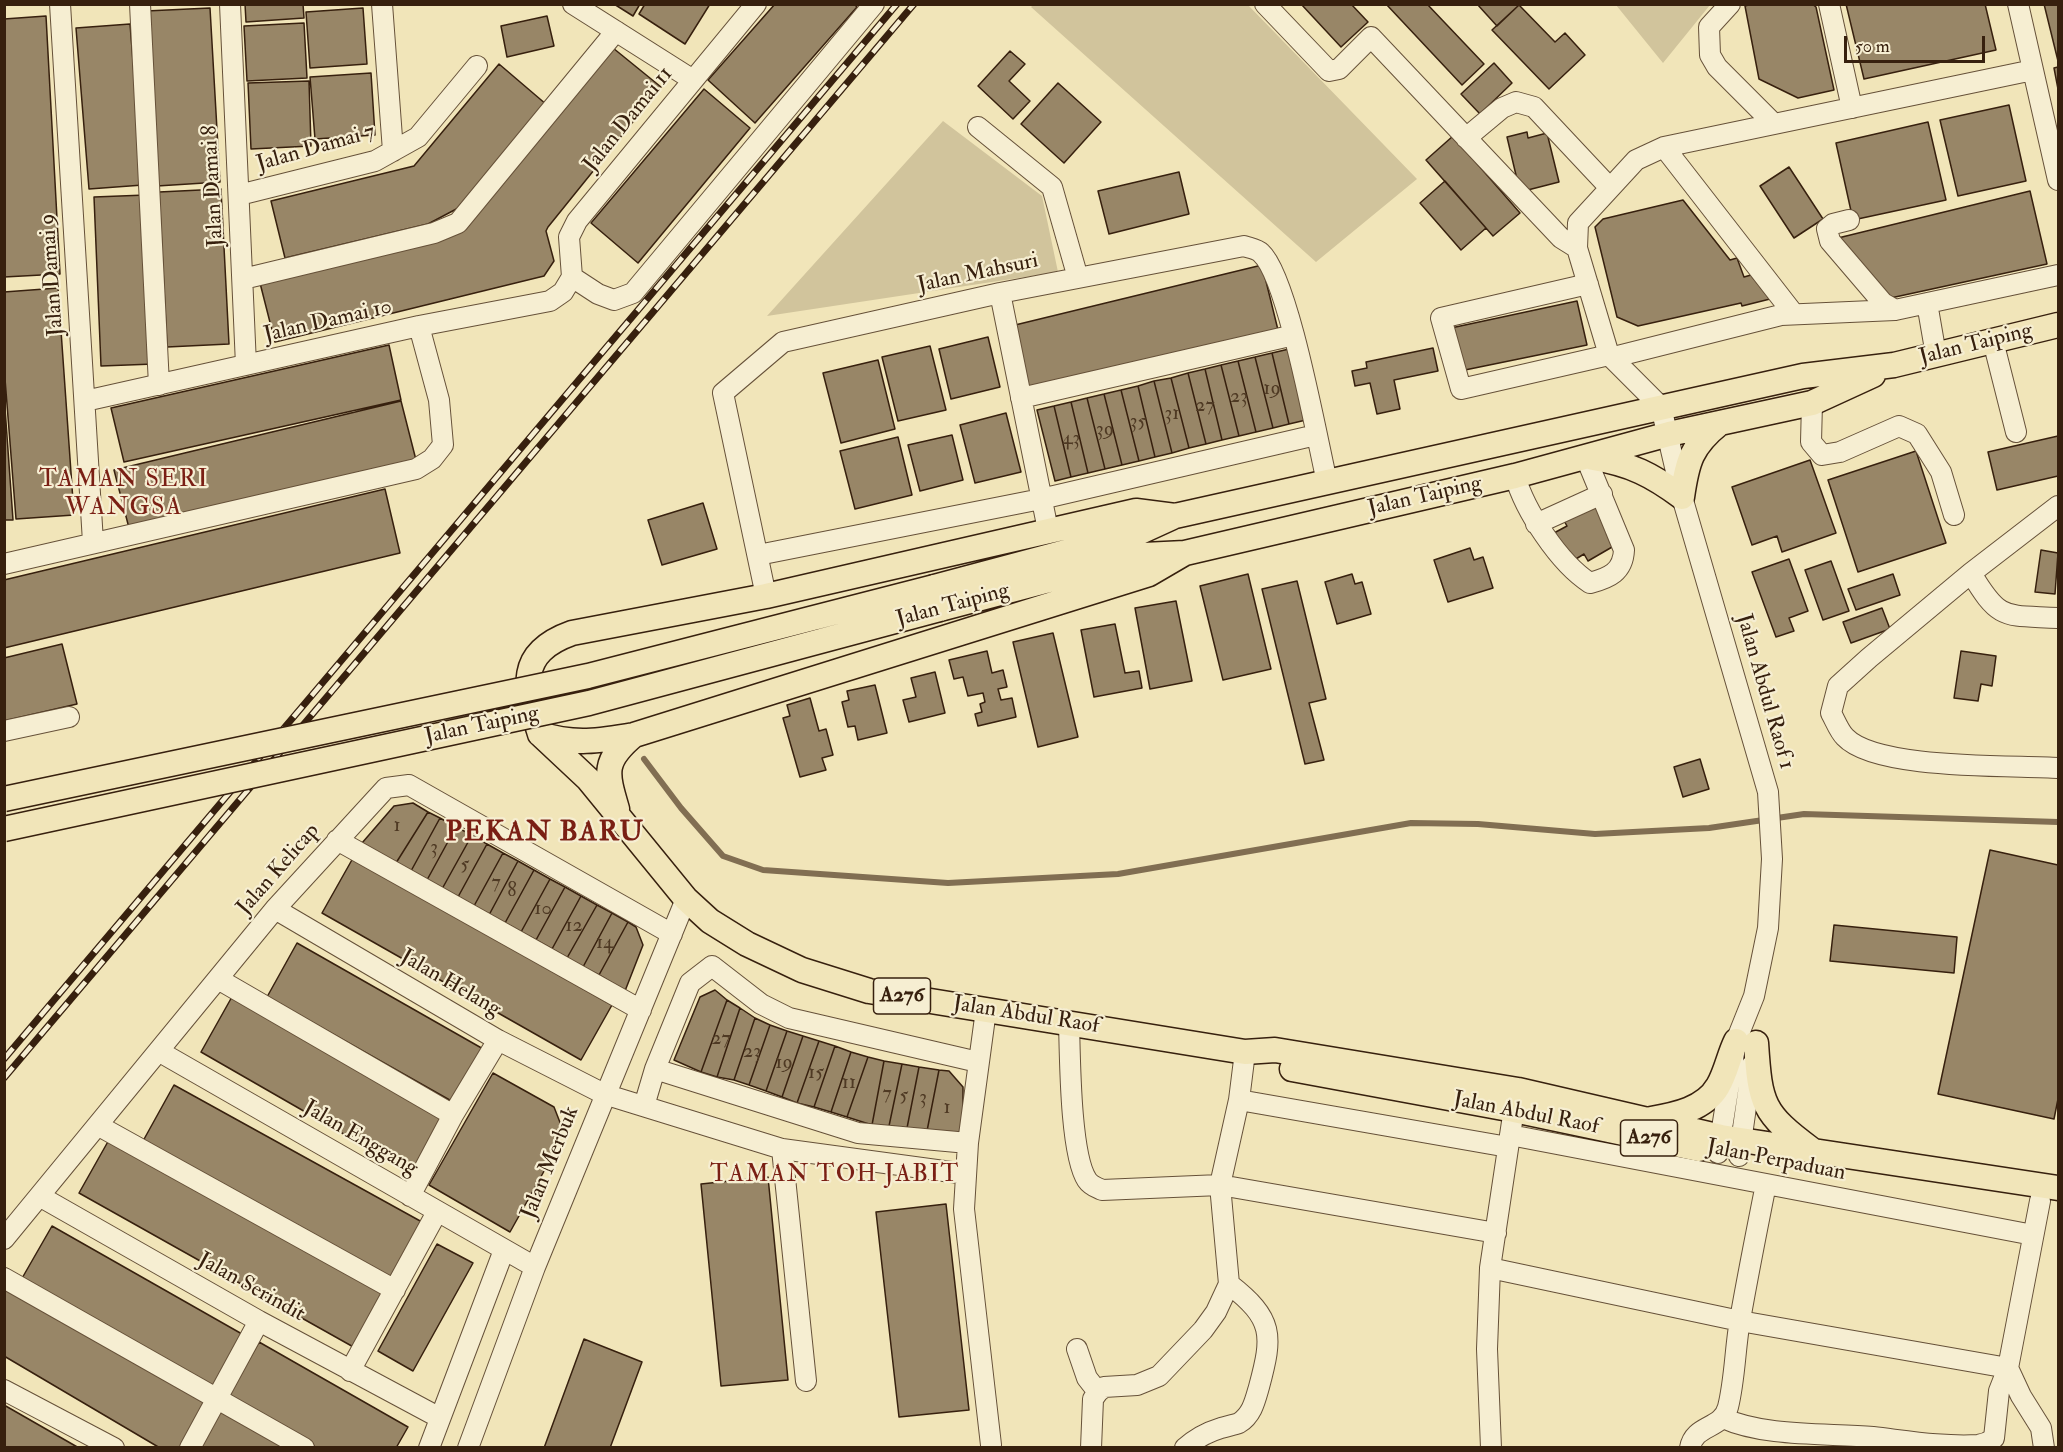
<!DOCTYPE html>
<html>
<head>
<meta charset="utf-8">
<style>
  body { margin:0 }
  #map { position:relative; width:2063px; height:1452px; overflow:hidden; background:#f1e5b9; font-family:"IM FELL Double Pica",serif }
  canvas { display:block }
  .frame { position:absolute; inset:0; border:6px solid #37200e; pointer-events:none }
  .scale { position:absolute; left:1844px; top:36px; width:141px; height:27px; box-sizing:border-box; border:3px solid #37200e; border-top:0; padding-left:8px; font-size:18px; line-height:21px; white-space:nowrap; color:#37200e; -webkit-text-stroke:4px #f6eed2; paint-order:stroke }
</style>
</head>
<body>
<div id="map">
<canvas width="2063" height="1452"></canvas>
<div class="frame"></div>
<div class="scale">50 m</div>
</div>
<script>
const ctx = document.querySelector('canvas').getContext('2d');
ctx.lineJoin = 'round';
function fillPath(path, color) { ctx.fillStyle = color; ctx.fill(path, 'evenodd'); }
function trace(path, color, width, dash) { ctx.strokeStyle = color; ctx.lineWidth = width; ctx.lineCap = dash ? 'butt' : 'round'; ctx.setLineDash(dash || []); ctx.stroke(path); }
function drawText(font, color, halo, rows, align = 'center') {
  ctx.font = font + ' "IM FELL Double Pica",serif'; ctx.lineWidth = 4.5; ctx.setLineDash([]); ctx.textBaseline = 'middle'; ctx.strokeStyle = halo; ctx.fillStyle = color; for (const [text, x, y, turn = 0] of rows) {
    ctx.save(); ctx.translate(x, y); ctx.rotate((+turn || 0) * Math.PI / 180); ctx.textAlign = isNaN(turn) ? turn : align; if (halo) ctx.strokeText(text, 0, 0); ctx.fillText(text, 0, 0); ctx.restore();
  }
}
const green = new Path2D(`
  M1034,4L1248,5L1417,179L1316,262L1031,7Z
  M1616,5H1710L1663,63Z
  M943,121L1042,196L1058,272L767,316Z`);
const stream = new Path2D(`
  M644,759L681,808L723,856L763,870L948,883L1118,874L1411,823L1478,824L1595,834L1709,828L1804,814L2058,822`);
const building = new Path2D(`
  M245,4H303L304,18L246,22Z
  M614,4H640L633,16Z
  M645,4H710L685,44L639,14Z
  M775,4H854L857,7L755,123L708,80Z
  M1301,4H1351L1368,22L1341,47Z
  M1386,4H1427L1484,64L1462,85Z
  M1477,4H1519V5L1497,26Z
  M1752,4H1812L1816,7L1834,90L1798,98L1759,79L1745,6Z
  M1846,4H1985L1996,50L1864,79Z
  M2044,4H2058V61Z
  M1519,5L1555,42L1565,33L1585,55L1549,89L1492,30Z
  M210,8L220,182L157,186L146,11Z
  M363,8L367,64L310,68L306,12Z
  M46,16L60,274L4,277V19Z
  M547,16L554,46L507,57L501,26Z
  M304,23L307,78L247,81L244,26Z
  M130,24L143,185L89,189L76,28Z
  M613,48L661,87L548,227L546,231L554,261L544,276L275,342L260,283L461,232Z
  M1010,51L1025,64L1009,81L1030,101L1013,119L978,86Z
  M1494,63L1512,83L1480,114L1461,94Z
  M499,64L547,105L462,206L428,224L285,258L271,201L414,166Z
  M2058,67V89L2054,68Z
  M371,73L375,135L315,139L310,77Z
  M309,81L311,146L251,149L248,83Z
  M1058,83L1101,122L1064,163L1021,124Z
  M704,89L750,128L638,263L591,223Z
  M2009,105L2026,181L1958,196L1940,120Z
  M1928,122L1946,200L1853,220L1836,143Z
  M1527,132L1528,138L1547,133L1559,182L1520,192L1507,137Z
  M1453,136L1520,213L1493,236L1426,160Z
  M1789,167L1823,219L1794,238L1760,186Z
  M1179,172L1189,214L1109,234L1098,191Z
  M1445,181L1486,228L1461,250L1420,203Z
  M221,189L229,344L167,347L159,192Z
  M2030,191L2047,264L1886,299L1838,238Z
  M146,195L154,364L101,366L94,197Z
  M1683,200L1730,260L1737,258L1744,277L1751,275L1770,299L1742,306L1741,303L1638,326L1617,317L1595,227L1603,219Z
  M1262,265L1278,330L1028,391L1011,326Z
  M58,288L74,515L16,519L4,366V292Z
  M1577,301L1587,345L1460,371L1451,328Z
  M988,337L1000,387L951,399L939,349Z
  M389,345L401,400L124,462L111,408Z
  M930,346L946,410L898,421L882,357Z
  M1433,348L1438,371L1394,380L1400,409L1377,414L1370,383L1355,386L1352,371L1367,368L1366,362Z
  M1289,349L1306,420L1289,424L1272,353Z
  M1272,353L1289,424L1273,428L1255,357Z
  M1255,357L1273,428L1256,432L1238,361Z
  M878,360L895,429L841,443L823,373Z
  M1238,361L1256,432L1239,436L1221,365Z
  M1221,365L1239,436L1222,440L1205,369Z
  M1205,369L1222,440L1206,444L1188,373Z
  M1188,373L1206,444L1189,448L1171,378Z
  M1171,378L1189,448L1172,453L1154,381Z
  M1154,381L1172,453L1155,457L1138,386Z
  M1138,386L1155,457L1139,461L1121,390Z
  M1121,390L1139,461L1122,465L1104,394Z
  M4,394L13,520H4Z
  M1104,394L1122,465L1105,469L1087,398Z
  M1087,398L1105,469L1088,473L1071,402Z
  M401,401L416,460L129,528L114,470Z
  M1071,402L1088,473L1071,477L1054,406Z
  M1054,406L1071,477L1055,481L1037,410Z
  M1006,413L1021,472L975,483L960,425Z
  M952,435L963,480L920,491L908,445Z
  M2058,436V476L1997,490L1988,452Z
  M898,437L912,495L855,509L840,451Z
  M1916,451L1946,543L1858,572L1828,480Z
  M1810,460L1836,533L1782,552L1777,536L1752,545L1732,487Z
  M385,489L400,553L4,648V580Z
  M1595,501L1619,543L1588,561L1584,554L1571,562L1554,533L1567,526L1563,519Z
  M703,503L717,549L662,565L648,520Z
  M1470,548L1474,560L1483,557L1493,588L1448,602L1434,560Z
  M2041,550L2058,553L2055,594L2035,592Z
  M1789,559L1808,611L1789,618L1794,631L1776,637L1752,572Z
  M1831,561L1849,611L1823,620L1805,570Z
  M1248,574L1271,669L1223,680L1200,586Z
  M1352,574L1355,584L1362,582L1371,614L1337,624L1325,582Z
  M1893,574L1900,595L1856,610L1848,589Z
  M1297,581L1326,699L1309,703L1324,760L1305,764L1262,589Z
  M1176,601L1192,681L1150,689L1135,608Z
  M1882,608L1890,629L1851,643L1843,622Z
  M1115,624L1125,673L1139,671L1142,688L1094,697L1081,630Z
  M1053,633L1078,737L1038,747L1013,642Z
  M62,644L77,704L4,721V658Z
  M987,651L992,673L1003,670L1007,687L998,689L1001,700L1012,698L1016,717L978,726L975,714L982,712L980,704L985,702L983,693L968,696L963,677L954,679L949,660Z
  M1961,651L1996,656L1992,686L1981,684L1978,701L1954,698Z
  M935,672L945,713L909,722L903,700L916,697L911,678Z
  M875,685L887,733L858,740L855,726L848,727L842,702L849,700L847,691Z
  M810,698L819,731L826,729L833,755L822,758L826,770L800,777L783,718L790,716L787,705Z
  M1700,759L1709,789L1683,797L1674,767Z
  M413,803L428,812L396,863L362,843L394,806Z
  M428,812L440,818L411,871L396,863Z
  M440,818L456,827L427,880L411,871Z
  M456,827L472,835L442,889L427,880Z
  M472,835L487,844L458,897L442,889Z
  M487,844L503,853L474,906L458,897Z
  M1990,850L2058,865V1099L2054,1119L1938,1094Z
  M503,853L518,861L489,915L474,906Z
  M353,858L612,1005L581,1060L322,913Z
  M518,861L534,870L505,923L489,915Z
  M534,870L550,879L521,932L505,923Z
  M550,879L565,887L536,940L521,932Z
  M565,887L581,896L552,949L536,940Z
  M581,896L597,905L567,958L552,949Z
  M597,905L612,913L583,967L567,958Z
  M612,913L628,922L599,975L583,967Z
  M628,922L636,927L643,945L625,991L599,975Z
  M1834,925L1957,937L1954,973L1830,961Z
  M297,943L485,1050L455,1103L267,997Z
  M715,990L727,1000L701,1072L674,1060L700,997Z
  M233,995L448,1119L415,1175L201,1052Z
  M727,1000L740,1008L717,1077L701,1072Z
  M740,1008L755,1018L734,1080L717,1077Z
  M755,1018L770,1025L749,1085L734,1080Z
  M770,1025L787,1031L766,1091L749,1085Z
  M787,1031L803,1036L782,1097L766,1091Z
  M803,1036L819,1041L797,1103L782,1097Z
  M819,1041L835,1046L814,1107L797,1103Z
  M835,1046L851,1052L831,1112L814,1107Z
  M851,1052L868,1057L847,1117L831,1112Z
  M868,1057L884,1061L872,1125L847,1117Z
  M884,1061L902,1064L889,1126L872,1125Z
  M902,1064L919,1067L907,1128L889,1126Z
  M919,1067L939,1070L927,1131L907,1128Z
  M939,1070L949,1071L963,1087V1132L927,1131Z
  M493,1073L554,1107L561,1125L557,1148L510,1232L429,1185Z
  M174,1085L422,1222L392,1278L143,1141Z
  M110,1138L387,1294L357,1349L79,1193Z
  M768,1177L788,1380L721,1386L701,1184Z
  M946,1204L969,1410L899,1417L876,1212Z
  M52,1226L242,1334L212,1389L21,1280Z
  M437,1244L473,1263L413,1371L378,1351Z
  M4,1283L208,1403L182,1448H160L4,1356Z
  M584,1339L642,1362L610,1448H544Z
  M259,1342L408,1427L396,1448H317L228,1397Z
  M4,1405L79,1448H4Z
  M219,1408L290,1448H198Z`);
const minor = new Path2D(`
  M60,4L93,542
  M140,4L159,385
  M230,4L246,365
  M382,4L393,151
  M573,4L693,80
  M1265,4L1329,71L1339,69L1371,37L1561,238L1577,248
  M1730,4L1709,27L1710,55L1717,67L1774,124
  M1829,4L1852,108
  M2018,4L2058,180
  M978,127L1052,187L1078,278
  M1466,138L1502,108L1516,102L1534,107L1610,188
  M1664,147L1793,313
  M239,195L375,161L418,137L477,66
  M1849,220L1833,224L1827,229L1830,241L1883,303L1895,310
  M572,277L598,294L614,300L633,293L874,4
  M572,277L569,237L577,221L756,4
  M243,279L434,233L458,223L616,31
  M1588,284L1441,318L1461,389L1609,355L1661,407L1682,497L1768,792L1772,859L1768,928L1754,996L1736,1041L1718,1153
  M1000,293L1048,530
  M1927,303L1936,355
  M1993,341L2016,432
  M1609,355L1577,248L1578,223L1636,160L1664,147L2033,70
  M1614,357L1781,315L1895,310L2058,275
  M1021,398L1294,335
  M85,401L419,326L550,301L563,292L572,277
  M1812,403L1811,442L1822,455L1840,452L1899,426L1917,434L1941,472L1954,515
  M1515,476C1525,511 1559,563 1590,583C1609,578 1623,572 1624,550L1586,458
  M2058,506L1971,573L1869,658L1838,686L1831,713C1835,720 1839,731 1845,737C1876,770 2011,765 2058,768
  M1536,524L1602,494
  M758,555L1041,499L1316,435
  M4,564L416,469L432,459L443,445L439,400L419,326
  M1971,573C2000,622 2005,615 2058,618
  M766,596L723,393L783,342L1000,293L1244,246C1249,248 1257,249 1261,253C1288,277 1317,439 1327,482
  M4,731L69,717
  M337,840L641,1010
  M275,909L498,1040L604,1094L782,1149L966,1174
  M218,979L453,1115
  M986,1010L968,1143L964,1209L991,1445
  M1069,1022C1070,1056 1070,1154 1087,1180C1091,1186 1096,1187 1102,1190L1220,1185L1496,1233
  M160,1052L535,1267
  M655,1069L858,1133L968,1143
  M1239,1100L1508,1147
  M644,1106L655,1069L690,983L712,966L761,1004L789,1018L978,1062
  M99,1126L395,1290
  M1510,1135L2033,1235
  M782,1149L806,1381
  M1739,1156L1752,1065
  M410,1196L453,1115L498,1040
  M41,1197L259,1321L440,1418
  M2040,1201L2008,1368L2021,1396L2041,1428L2044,1448
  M4,1239L275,909L386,788L409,785L672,934
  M1490,1268L1740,1321L2008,1368L1999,1391L1994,1438C1989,1442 1985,1444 1978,1445C1943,1447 1908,1441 1873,1437C1827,1433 1764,1437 1723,1418
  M4,1278L304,1448
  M1077,1349L1087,1378L1098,1392
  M350,1371L437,1212
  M4,1390L114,1448
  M190,1448L259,1321
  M429,1448L504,1250
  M468,1448L535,1267L686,899
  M1091,1448L1093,1399L1098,1392L1104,1387L1137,1385L1159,1376L1203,1330L1216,1312L1229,1284L1220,1185L1239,1100L1245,1052
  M1185,1448C1196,1438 1208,1432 1221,1428C1227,1426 1234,1425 1239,1423C1252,1415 1255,1401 1259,1387C1273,1335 1274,1319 1229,1284
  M1491,1448L1487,1349L1490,1268L1512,1122
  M1690,1448C1694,1424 1722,1430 1728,1407C1735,1379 1735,1348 1740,1320C1748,1274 1757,1229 1766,1184`);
const major = new Path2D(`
  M1593,458C1631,464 1652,475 1682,497C1687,462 1691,446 1720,423
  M1175,516L1136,511L766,596L572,633C516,653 525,687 540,734C573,745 600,741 634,735L1149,574L1185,553
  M934,587L1140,532L1175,516L1803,376L1894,365L2058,325
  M940,609L1144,555L1185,553L1515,476L1669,434L1812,403L1873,375
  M540,734L588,779L686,899L710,921L747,944L802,970L869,991L1245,1052L1275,1050L1518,1090L1721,1137L2058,1188
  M617,809C606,772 603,761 634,735
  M1756,1043C1760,1104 1762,1113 1812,1150
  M1292,1069L1514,1110L1699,1149
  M1651,1119C1675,1115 1705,1109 1718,1086C1726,1073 1729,1055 1736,1041`);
const rail = new Path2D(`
  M4,1059L897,4
  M4,1078L914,4`);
const majorBridge = new Path2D(`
  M4,799L588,676L934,587
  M4,829L589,703L940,609`);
const numberNames = [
  ["19",1272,390],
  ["23",1239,398],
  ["27",1205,407],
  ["31",1172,415],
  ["35",1138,423],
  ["39",1105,431],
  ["43",1071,440],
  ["1",397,827],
  ["3",434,849],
  ["5",465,866],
  ["7",496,884],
  ["8",512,892],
  ["10",543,910],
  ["12",574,927],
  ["14",605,944],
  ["27",721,1040],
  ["23",752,1053],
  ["19",784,1064],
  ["15",816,1074],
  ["11",849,1084],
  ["7",887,1095],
  ["5",904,1097],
  ["3",923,1099],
  ["1",947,1109]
];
const shields = [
  [902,996,57],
  [1649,1138,57]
];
const shieldNames = [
  ["A276",902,996],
  ["A276",1649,1138]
];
const streetNames = [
  ["Jalan Damai 11",629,120,-51],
  ["Jalan Damai 7",316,149,-16],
  ["Jalan Damai 8",214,186,-93],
  ["Jalan Mahsuri",978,274,-12],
  ["Jalan Damai 9",53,275,-94],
  ["Jalan Damai 10",328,322,-13],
  ["Jalan Taiping",1976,345,-14],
  ["Jalan Taiping",1425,497,-13],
  ["Jalan Taiping",953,606,-15],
  ["Jalan Abdul Raof 1",1764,692,74],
  ["Jalan Taiping",482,726,-12],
  ["Jalan Kelicap",279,870,-49],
  ["Jalan Helang",450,984,30],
  ["Jalan Abdul Raof",1026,1016,9],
  ["Jalan Abdul Raof",1526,1114,11],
  ["Jalan Enggang",360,1139,30],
  ["Jalan Perpaduan",1776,1161,11],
  ["Jalan Merbuk",551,1163,-68],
  ["Jalan Serindit",251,1288,29]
];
const neighbourhoodNames = [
  ["TAMAN SERI",124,481],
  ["WANGSA",124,509],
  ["TAMAN TOH JABIT",835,1176]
];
const districtNames = [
  ["PEKAN BARU",545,834]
];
fillPath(green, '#d1c49c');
trace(stream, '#816e52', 6);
fillPath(building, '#988667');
trace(building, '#37200e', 1.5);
trace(minor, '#665139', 22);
trace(major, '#37200e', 27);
trace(minor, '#f6eed2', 20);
trace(major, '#f1e5b9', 24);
trace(rail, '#37200e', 7);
trace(rail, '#f6eed2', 4.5, [14]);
trace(majorBridge, '#37200e', 27, []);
trace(majorBridge, '#f1e5b9', 24);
drawText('20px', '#4f3a24', null, numberNames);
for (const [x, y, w] of shields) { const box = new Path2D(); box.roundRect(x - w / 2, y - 18, w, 36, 4.5); ctx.fillStyle = '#f6eed2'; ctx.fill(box); trace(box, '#37200e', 1.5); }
drawText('bold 21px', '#37200e', null, shieldNames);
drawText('22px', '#37200e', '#f6eed2', streetNames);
ctx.letterSpacing = '1.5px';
drawText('24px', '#7a1f14', '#f6eed2', neighbourhoodNames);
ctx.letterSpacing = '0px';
ctx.letterSpacing = '1.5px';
drawText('bold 28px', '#7a1f14', '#f6eed2', districtNames);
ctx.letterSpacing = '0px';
</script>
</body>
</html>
